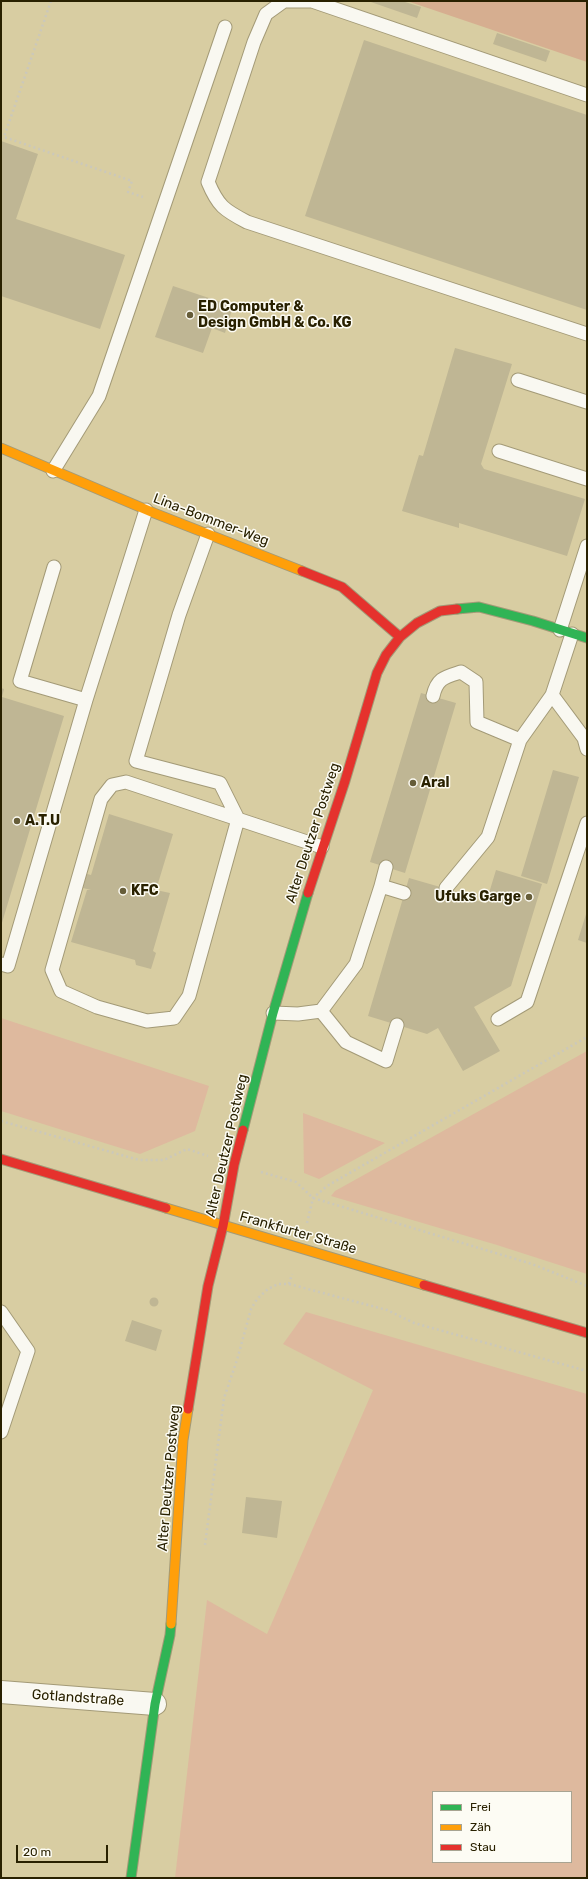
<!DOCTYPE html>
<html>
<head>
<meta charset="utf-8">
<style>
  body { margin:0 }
  #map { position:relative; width:588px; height:1879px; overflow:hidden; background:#d8cda2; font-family:Rubik,sans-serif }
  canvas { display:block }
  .frame { position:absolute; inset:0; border:2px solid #292100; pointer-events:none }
  .legend { position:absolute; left:432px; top:1791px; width:140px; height:72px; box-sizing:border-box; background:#fdfcf4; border:1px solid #a8a492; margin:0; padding:5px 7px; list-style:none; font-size:12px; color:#292100 }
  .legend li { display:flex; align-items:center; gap:8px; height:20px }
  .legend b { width:20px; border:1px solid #a8a492 }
  .scale { position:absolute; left:16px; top:1845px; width:92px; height:18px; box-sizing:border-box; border:2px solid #292100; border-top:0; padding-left:5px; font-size:12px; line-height:14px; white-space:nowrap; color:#292100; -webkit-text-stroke:3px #fdfcf4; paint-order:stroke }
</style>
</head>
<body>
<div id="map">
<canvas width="588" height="1879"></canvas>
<div class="frame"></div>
<ul class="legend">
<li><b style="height:5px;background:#30b455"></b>Frei</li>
<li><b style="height:5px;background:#ff9f0a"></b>Zäh</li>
<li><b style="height:5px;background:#e5322d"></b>Stau</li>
</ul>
<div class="scale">20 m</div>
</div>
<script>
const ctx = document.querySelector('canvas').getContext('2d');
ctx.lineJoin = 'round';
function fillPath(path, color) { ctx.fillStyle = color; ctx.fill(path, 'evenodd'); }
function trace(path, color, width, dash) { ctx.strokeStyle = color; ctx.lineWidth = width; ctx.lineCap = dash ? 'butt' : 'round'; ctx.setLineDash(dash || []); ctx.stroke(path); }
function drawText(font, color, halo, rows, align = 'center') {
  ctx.font = font + ' Rubik,sans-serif'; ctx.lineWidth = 3; ctx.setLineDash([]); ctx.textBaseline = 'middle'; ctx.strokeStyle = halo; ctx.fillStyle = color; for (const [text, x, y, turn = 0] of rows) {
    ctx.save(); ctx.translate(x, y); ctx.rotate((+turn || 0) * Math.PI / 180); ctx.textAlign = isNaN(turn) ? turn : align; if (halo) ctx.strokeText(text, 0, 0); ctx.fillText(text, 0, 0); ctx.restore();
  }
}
const green = new Path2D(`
  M1,1018L209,1086L195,1131L140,1154L1,1111Z
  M587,1051V1274L497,1245L331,1196L335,1191Z
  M303,1113L385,1143L319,1179L304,1173Z
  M306,1312L587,1394V1878H175L207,1600L267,1634L373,1390L283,1344ZM433,1792H571V1862H433Z`);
const forest = new Path2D(`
  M407,1H587V62Z`);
const building = new Path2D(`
  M368,1H402L421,7L417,18Z
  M497,33L550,51L546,62L493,44Z
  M364,40L587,115V310L305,216Z
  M1,141L38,154L16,219L125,255L100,329L1,296Z
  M173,286L233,306L225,333L212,328L203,353L155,337Z
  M455,348L512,364L481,464L484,469L585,499L567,556L459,523V528L402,511L419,455L423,456Z
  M1,688L4,689L2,697L64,716L1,926Z
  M421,693L456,703L405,873L370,862Z
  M553,770L579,777L547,884L521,876Z
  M109,814L173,834L156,890L170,893L153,951L156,953L151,969L136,965L135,960L71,942L87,890H91L83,888L87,874L91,875L92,872Z
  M496,870L542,884L511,986L474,1007L500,1051L463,1071L438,1028L427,1034L368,1016L409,878L468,895V898L486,903Z
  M587,911V943L578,940Z
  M149.5 1302a4.5 4.5 0 1 1 9 0a4.5 4.5 0 1 1-9 0Z
  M132,1320L162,1330L156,1351L125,1341Z
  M246,1497L282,1501L277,1538L242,1533Z`);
const path = new Path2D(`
  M51,1L4,137L132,181L128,192L143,197
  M1,1121L139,1160H164L187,1149L208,1156
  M261,1172L296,1182L313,1198L532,1264L587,1286
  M307,1223L313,1198L327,1186L587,1037
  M289,1284L387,1310L414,1323L587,1371
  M205,1545L224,1398L237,1360L251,1309L257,1299L268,1289L278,1284H289L292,1274`);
const lane = new Path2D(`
  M284,1L266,14L254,42L208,182C218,206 224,210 247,222L587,334
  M285,1H312L587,95
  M518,380L587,402
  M499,451L587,479
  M53,471L99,396L225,27
  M208,534L179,615L136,761L220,783L238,819L189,996L174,1018L147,1021L97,1007L61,991L52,970L101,799L112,785L126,782L322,847
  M54,567L20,681L86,700
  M560,630L587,546
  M552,695L584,738L587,749
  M433,696C437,678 445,677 461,672L476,682L477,722L520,740
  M381,886L386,867
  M446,888L488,837L520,740L552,695L572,634
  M1,964L8,966L86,700L146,510
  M321,1011L346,1042L386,1061L397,1025
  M273,1013L298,1014L321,1011L356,964L381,886L404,893
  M498,1019L527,1002L587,823
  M1,1312L28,1351L1,1432`);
const street = new Path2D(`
  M1,1692L155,1704`);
const fast = new Path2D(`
  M457,609L479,607L533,621L587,638
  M243,1130L273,1013L308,893
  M131,1878L155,1704L170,1635L171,1624`);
const slow = new Path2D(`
  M1,448L154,513L302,571
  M166,1208L424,1285
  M171,1624L183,1440L188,1409`);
const jam = new Path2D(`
  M302,571L342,587L400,637
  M308,893L345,781L377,673L386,655L400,637L417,623L440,611L457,609
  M1,1159L166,1208
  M424,1285L587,1333
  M188,1409L208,1286L223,1226L234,1165L243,1130`);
const markers = [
  [190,315,4,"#665d39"],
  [413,783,4,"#665d39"],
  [17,821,4,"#665d39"],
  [123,891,4,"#665d39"],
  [529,897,4,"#665d39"]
];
const poiNames = [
  ["ED Computer &",198,307],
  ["Design GmbH & Co. KG",198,323],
  ["Aral",421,783],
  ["A.T.U",25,821],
  ["KFC",131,891],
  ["Ufuks Garge",521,897,"right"]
];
const streetNames = [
  ["Lina-Bommer-Weg",211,520,21],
  ["Alter Deutzer Postweg",313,833,-72],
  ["Alter Deutzer Postweg",227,1146,-77],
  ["Frankfurter Straße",298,1233,16],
  ["Alter Deutzer Postweg",169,1478,-85],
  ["Gotlandstraße",78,1698,4]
];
fillPath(green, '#deb99e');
fillPath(forest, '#d6ae90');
fillPath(building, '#bfb694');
trace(lane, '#a39a77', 15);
trace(street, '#a39a77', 24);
trace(fast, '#a39a77', 11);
trace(slow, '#a39a77', 11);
trace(jam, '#a39a77', 11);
trace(path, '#cbc8bb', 2.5, [2, 3]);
trace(lane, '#f9f8f1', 13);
trace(street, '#f9f8f1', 22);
trace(fast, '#30b455', 9);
trace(slow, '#ff9f0a', 9);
trace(jam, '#e5322d', 9);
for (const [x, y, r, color] of markers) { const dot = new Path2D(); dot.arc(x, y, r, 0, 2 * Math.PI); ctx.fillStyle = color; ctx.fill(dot); trace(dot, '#fdfcf4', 1.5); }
drawText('bold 14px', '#292100', '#fdfcf4', poiNames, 'left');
drawText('14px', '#292100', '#fdfcf4', streetNames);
</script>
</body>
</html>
